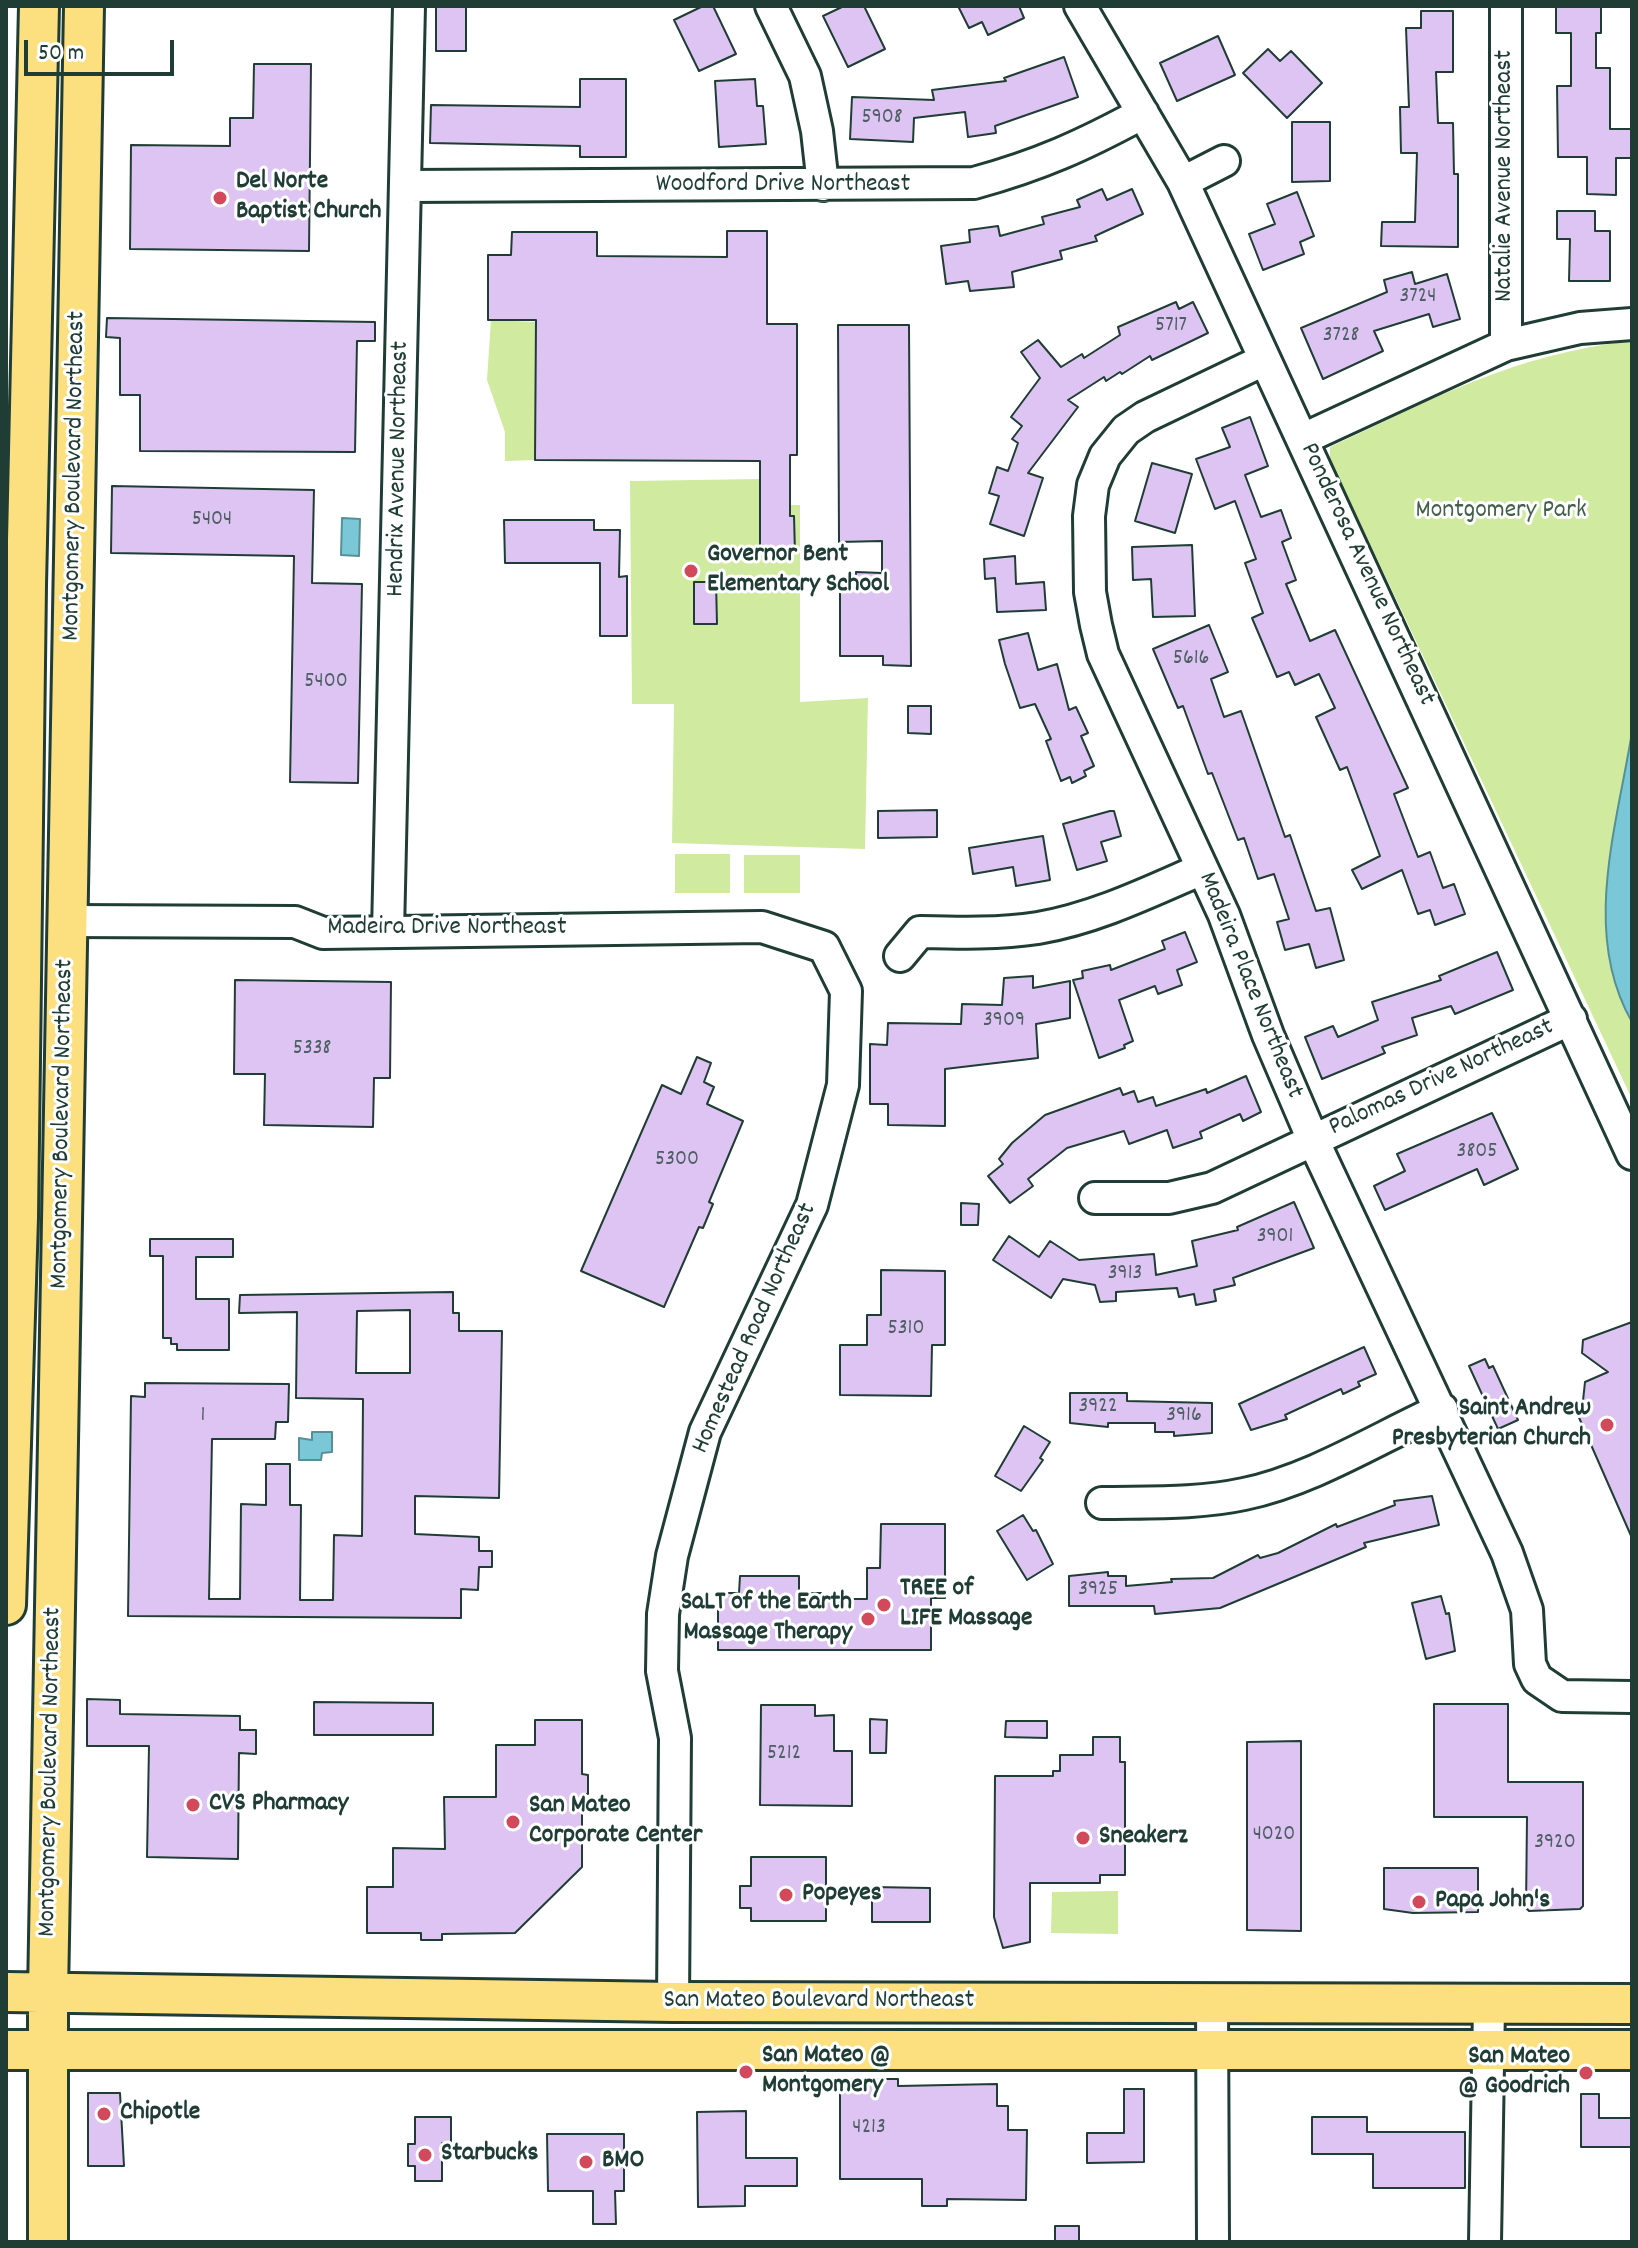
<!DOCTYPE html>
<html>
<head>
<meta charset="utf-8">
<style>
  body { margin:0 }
  #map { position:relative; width:1638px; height:2248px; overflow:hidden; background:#fff; font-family:Dekko,sans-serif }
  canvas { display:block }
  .frame { position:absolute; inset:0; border:8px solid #1f3d34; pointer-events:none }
  .scale { position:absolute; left:24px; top:40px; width:150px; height:36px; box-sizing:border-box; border:4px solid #1f3d34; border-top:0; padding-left:10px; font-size:24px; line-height:28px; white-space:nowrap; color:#1f3d34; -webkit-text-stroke:6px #fff; paint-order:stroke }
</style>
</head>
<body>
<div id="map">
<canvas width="1638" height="2248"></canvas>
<div class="frame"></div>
<div class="scale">50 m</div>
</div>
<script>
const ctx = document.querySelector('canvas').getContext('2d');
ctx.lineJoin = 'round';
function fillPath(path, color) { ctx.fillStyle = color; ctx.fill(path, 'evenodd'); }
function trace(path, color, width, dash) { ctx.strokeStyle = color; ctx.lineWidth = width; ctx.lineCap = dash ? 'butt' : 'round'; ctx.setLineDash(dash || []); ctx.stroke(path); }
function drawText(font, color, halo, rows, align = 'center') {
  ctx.font = font + ' Dekko,sans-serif'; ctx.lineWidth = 6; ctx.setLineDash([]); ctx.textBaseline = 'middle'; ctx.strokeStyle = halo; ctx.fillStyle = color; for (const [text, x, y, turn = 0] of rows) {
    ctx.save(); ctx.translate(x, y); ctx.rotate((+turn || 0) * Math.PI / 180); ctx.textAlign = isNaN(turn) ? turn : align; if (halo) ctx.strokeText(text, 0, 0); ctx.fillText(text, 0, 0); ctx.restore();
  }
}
const green = new Path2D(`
  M491,320L536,322L535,460L505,461V432L487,380Z
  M1632,341V1099L1330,459V447C1435,398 1514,354 1632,341Z
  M760,479V505H800V702L868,698L865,849L672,843L674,704H632L630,481Z
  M675,854H730V893H675Z
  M744,855H800V893H744Z
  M1118,1891V1934L1051,1933L1052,1892Z`);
const water = new Path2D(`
  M342,518L360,519L359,556L341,555Z
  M1632,732V1022C1581,934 1617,826 1632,732Z
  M312,1432H332V1452L322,1453L321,1460H299V1438L312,1440Z`);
const building = new Path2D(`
  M436,6H466V51H436Z
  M703,6H713L736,54L699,71L674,20Z
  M844,6H864L885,49L848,67L823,16Z
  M958,6H1019L1024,18L988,35L982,22L969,28Z
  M1556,6H1601V33H1596V68H1610V129H1632V158H1616V195L1587,194V157H1558L1557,86H1571V33H1556Z
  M1421,11H1453V72H1436L1438,123H1453L1454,174H1458V247L1381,246L1382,222H1415L1417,153H1401L1400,107H1409L1406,28H1421Z
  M1218,36L1235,75L1177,101L1160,63Z
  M1268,49L1280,61L1291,51L1322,83L1287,118L1243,73Z
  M1064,57L1078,97L995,126L996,133L968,137L965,112L914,118L913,142L850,139L852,97L934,100L932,90L1006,81L1004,78Z
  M254,64H311L309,251L130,249L131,145L230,146V118H253Z
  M580,79H626V157H580V146L430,143L431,105L580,107Z
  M755,79L757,106H763L766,144L719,147L715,81Z
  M1292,122H1330V181L1292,182Z
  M1102,189L1107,200L1132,189L1143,214L1095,236L1097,241L1060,251L1062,259L1012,272L1014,287L970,291L968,281L946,284L941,246L970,242L969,230L998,226L1000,236L1044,224L1042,217L1080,207L1077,200Z
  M1297,192L1314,236L1300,242L1304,254L1263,270L1249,234L1275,224L1267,204Z
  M1557,211H1595V231H1610V281H1569L1570,239H1557Z
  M727,231H767V324H797V455H790V516H794L795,553H760V461L535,460L536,320H488V255H511L512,232H597V256L727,257Z
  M1412,272L1415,284L1447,274L1460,319L1433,327L1429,314L1374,331L1383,351L1323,379L1301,328L1387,292L1384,280Z
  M1176,302L1179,309L1193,302L1208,333L1152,360L1150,356L1122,374L1120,372L1106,381L1104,377L1068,400L1078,407L1028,473L1043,478L1024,536L990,524L999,496L989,493L997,467L1008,471L1018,443L1012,439L1022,426L1011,417L1040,378L1021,352L1038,340L1061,367L1082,354L1084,358L1120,335L1118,327Z
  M107,318L375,322V341H357L355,452L140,451V395H120V338L106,337Z
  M838,325H909L911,666L883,665V656H840V589H855L856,572L882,573V541L839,542Z
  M1250,417L1268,466L1245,475L1261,517L1281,510L1291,538L1282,542L1296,580L1286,584L1310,641L1335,630L1408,788L1394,794L1418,857L1430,852L1443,888L1454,884L1465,914L1435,925L1430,910L1418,914L1402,870L1362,889L1352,870L1380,856L1347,767L1340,770L1316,717L1335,708L1319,674L1295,685L1289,672L1277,677L1252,618L1263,613L1245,563L1256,559L1235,501L1215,509L1196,459L1230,447L1222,428Z
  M1152,463L1192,474L1175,533L1135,521Z
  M112,486L314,490L312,583L362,584L358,783L290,782L294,556L111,553Z
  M504,520H594V530H620L619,577L627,576V636H600V563H505Z
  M1192,545L1195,616L1153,617L1151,579L1133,580L1132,547Z
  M1015,556L1016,584L1044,582L1046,610L997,612L995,578L985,579L984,559Z
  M694,582H716L717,624H694Z
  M1209,625L1228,672L1211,679L1224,717L1241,711L1285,837L1290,835L1316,911L1330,908L1344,960L1316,968L1309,944L1285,950L1277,922L1289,919L1274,874L1258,879L1244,838L1238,840L1212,773L1208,774L1183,706L1178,708L1153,649Z
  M1028,633L1038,670L1057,664L1069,710L1076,707L1088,733L1081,736L1094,766L1084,771L1086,776L1072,783L1070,777L1061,781L1046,741L1051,739L1035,704L1020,708L1005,664L999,640Z
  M908,706H931V734L908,733Z
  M937,810V837L878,838V811Z
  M1110,811H1114L1121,836L1101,842L1107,861L1077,870L1063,824Z
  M1043,836L1050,880L1016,886L1013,867L973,874L969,848Z
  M1185,932L1197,962L1177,970L1182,985L1158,994L1155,986L1119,1000L1133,1041L1124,1045L1125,1048L1099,1058L1073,980L1083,978L1082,971L1110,965L1111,970L1165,949L1162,941Z
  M1497,952L1513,990L1455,1014L1451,1006L1412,1018L1417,1035L1382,1047L1385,1053L1322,1079L1305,1037L1333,1026L1338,1037L1378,1020L1372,1002L1441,980L1439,976Z
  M1033,976V988L1070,981V1018L1036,1024L1038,1058L945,1069V1126L888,1125V1104H870V1044L887,1045L888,1023L961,1024L962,1004L1002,1005L1004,978Z
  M235,980L391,982L390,1078H374L373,1127L264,1125L265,1074H234Z
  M697,1057L711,1063L704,1082L714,1087L707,1104L743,1121L709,1202L713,1204L703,1228L699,1227L664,1307L581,1271L662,1085L681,1094Z
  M1246,1076L1261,1112L1243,1121L1240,1114L1200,1132L1202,1138L1173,1148L1167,1130L1129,1144L1124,1131L1067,1148L1028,1179L1033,1186L1010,1203L988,1176L1003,1164L999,1159L1012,1143L1045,1115L1120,1088L1123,1095L1134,1091L1138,1102L1153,1097L1156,1106L1206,1089L1207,1093Z
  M1492,1113L1518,1169L1484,1185L1477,1169L1385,1210L1374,1186L1405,1171L1397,1154Z
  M1294,1202L1314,1248L1233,1278L1235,1285L1214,1290L1216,1301L1196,1305L1194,1294L1179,1297L1177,1288L1116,1292V1301L1100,1302L1095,1285L1063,1279L1051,1298L993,1260L1009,1236L1039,1257L1050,1241L1079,1260L1154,1254L1156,1275L1197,1266L1192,1241L1238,1230L1237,1227Z
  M961,1203L979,1204L978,1225H961Z
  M150,1239H233V1257H196V1299H229V1350H177V1344H171V1338H163V1256H150Z
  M881,1270L945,1271V1345H932L931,1396L840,1395V1345H867V1315H881Z
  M453,1292V1313H459V1331H502L499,1498L415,1496V1534L479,1537V1551H492V1567H479L478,1590L461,1589V1618L128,1616L131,1396L145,1397V1383L289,1384L288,1422H276L275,1439H212L209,1599H240L241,1504L266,1505V1464H290V1505H301L300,1600H333L334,1535L362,1536L363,1399L296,1398L297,1312L239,1313L240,1295ZM410,1310V1373H356L357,1311Z
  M1632,1322V1538L1577,1413L1582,1410L1585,1382L1608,1372L1582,1353L1583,1340Z
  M1364,1347L1376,1374L1358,1382L1360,1386L1343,1394L1341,1389L1285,1415L1287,1419L1251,1430L1239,1404Z
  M1485,1359L1489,1368L1493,1366L1518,1420L1498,1429L1469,1366Z
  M1070,1393H1127V1401L1212,1403V1433L1174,1436V1432H1155V1423H1108V1427L1070,1423Z
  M1024,1426L1050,1442L1040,1458L1043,1460L1021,1491L995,1476Z
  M1432,1496L1439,1525L1364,1543L1366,1547L1220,1608L1155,1614L1154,1606H1069V1576L1108,1572V1576H1126V1586L1172,1582L1171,1579L1213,1578L1258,1555L1260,1558L1278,1553L1336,1524L1337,1527L1395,1505L1394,1501Z
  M1023,1515L1033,1531L1036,1530L1053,1564L1027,1580L997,1531Z
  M881,1524H945V1598H931V1650H718V1593H739L740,1576H799V1593H821V1599H867V1568H880Z
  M1441,1596L1446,1614L1449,1613L1455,1651L1426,1659L1412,1603Z
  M87,1699L120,1700V1714L240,1716V1730H256V1754L239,1753L238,1859L147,1857L149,1746H87Z
  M314,1702L433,1703V1735H314Z
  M1434,1704H1508V1782H1583V1906L1580,1909L1529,1911L1526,1908L1527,1817H1434Z
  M761,1705H815V1716L834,1715V1751H852V1806L760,1805Z
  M870,1719L887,1720L886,1753H870Z
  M535,1720H582V1774L588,1775V1794H582V1867L515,1933L442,1934V1940H421V1933H367V1887H393V1848L445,1849L444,1797H496V1745H535Z
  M1006,1721H1047V1738L1005,1737Z
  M1093,1737H1120V1762H1125V1875H1100V1883H1030V1942L1003,1948L994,1917L995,1776H1053V1771H1060V1755H1093Z
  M1301,1741V1931L1247,1930V1742Z
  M751,1857H826V1921H751V1908H740V1886H751Z
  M1384,1868H1478V1912L1413,1913L1384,1909Z
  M872,1887L930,1888V1922H872Z
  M840,2079H898V2086L997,2084V2106H1008V2130H1027L1026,2200L947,2199V2206H922V2179H840Z
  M1124,2089H1144V2162L1087,2163V2133H1124Z
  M88,2093H120L124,2166H88Z
  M1581,2094H1599V2118H1632V2147H1581Z
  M746,2111V2158H797V2186H745V2206L698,2207L697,2112Z
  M415,2117H451V2143H442V2181H415V2166H408V2144H415Z
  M1312,2117H1367V2132H1465V2188H1373V2154H1312Z
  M547,2134H624V2191H615L616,2224H593V2191H548Z
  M1055,2226H1079V2242H1055Z`);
const minor = new Path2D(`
  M771,6L805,76L817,131L823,185
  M1080,6L1183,182L1632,1154
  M1506,6V345
  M1183,182L1224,161
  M407,186L974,183C1040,165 1084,145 1143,113
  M1264,360L1145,417L1126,430L1105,456L1093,485L1089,516L1090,592L1096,625L1103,654L1224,915L1268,1035L1313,1140L1507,1553L1527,1610L1530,1664L1537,1679L1562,1696L1632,1697
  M1303,439L1506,345L1580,328L1632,324
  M68,921L295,922L323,933L762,927L824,947L846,991L843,1085L812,1205L705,1432L672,1556L663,1614L662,1671L675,1738L673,2002
  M388,932L409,6
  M900,956L920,932C960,933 999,934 1038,928C1096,918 1149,892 1202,869
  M1095,1198H1169L1212,1188L1571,1019
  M1102,1503C1149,1502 1198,1504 1244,1494C1312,1480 1378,1438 1442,1409
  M1212,2002L1213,2242
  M1485,2242L1489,2005`);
const major = new Path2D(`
  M6,1605L18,1218L26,585L39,6
  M6,1992L673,2002L1632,2004
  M6,2050H1632
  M48,2242V1993L84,6`);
const markers = [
  [220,198,8,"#d1495b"],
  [691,571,8,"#d1495b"],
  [1607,1425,8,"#d1495b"],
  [884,1605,8,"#d1495b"],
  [868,1619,8,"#d1495b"],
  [193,1805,8,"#d1495b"],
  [513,1822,8,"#d1495b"],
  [1083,1838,8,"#d1495b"],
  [786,1895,8,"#d1495b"],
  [1419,1902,8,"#d1495b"],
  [746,2072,8,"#d1495b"],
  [1586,2073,8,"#d1495b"],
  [104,2114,8,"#d1495b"],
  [425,2155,8,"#d1495b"],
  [586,2162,8,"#d1495b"]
];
const numberNames = [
  ["5908",882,119],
  ["3724",1418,298],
  ["5717",1171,327],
  ["3728",1341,337],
  ["5404",212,521],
  ["5616",1191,660],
  ["5400",326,683],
  ["3909",1004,1022],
  ["5338",312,1050],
  ["3805",1477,1153],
  ["5300",677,1161],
  ["3901",1275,1238],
  ["3913",1125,1275],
  ["5310",906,1330],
  ["3922",1098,1408],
  ["1",203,1417],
  ["3916",1184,1417],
  ["3925",1098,1591],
  ["5212",784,1755],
  ["4020",1274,1836],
  ["3920",1555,1844],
  ["4213",869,2129]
];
const streetNames = [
  ["Natalie Avenue Northeast",1506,176,-90],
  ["Woodford Drive Northeast",783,186],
  ["Hendrix Avenue Northeast",400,469,-89],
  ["Montgomery Boulevard Northeast",76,476,-89],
  ["Ponderosa Avenue Northeast",1366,575,65],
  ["Madeira Drive Northeast",447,929],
  ["Madeira Place Northeast",1249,986,68],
  ["Palomas Drive Northeast",1442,1079,-25],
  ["Montgomery Boulevard Northeast",64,1124,-89],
  ["Homestead Road Northeast",756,1329,-66],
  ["Montgomery Boulevard Northeast",52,1772,-89],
  ["San Mateo Boulevard Northeast",819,2002]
];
const poiNames = [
  ["Del Norte",236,183],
  ["Baptist Church",236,213],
  ["Governor Bent",707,556],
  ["Elementary School",707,586],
  ["Saint Andrew",1591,1410,"right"],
  ["Presbyterian Church",1591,1440,"right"],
  ["TREE of",900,1590],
  ["LIFE Massage",900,1620],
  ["SaLT of the Earth",852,1604,"right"],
  ["Massage Therapy",852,1634,"right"],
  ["CVS Pharmacy",209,1805],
  ["San Mateo",529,1807],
  ["Corporate Center",529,1837],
  ["Sneakerz",1099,1838],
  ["Popeyes",802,1895],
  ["Papa John's",1435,1902],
  ["San Mateo @",762,2057],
  ["Montgomery",762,2087],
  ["San Mateo",1570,2058,"right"],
  ["@ Goodrich",1570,2088,"right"],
  ["Chipotle",120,2114],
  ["Starbucks",441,2155],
  ["BMO",602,2162]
];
const parkNames = [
  ["Montgomery Park",1501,512]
];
fillPath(green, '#d0eaa0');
fillPath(water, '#7ac8d7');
trace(water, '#569096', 2);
fillPath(building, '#ddc4f3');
trace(building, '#1f3d34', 2);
trace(minor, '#1f3d34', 36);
trace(major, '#1f3d34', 44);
trace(minor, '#fff', 30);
trace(major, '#fce080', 38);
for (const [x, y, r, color] of markers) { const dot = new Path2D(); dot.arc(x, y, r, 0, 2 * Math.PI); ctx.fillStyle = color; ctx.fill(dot); trace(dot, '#fff', 3); }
drawText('22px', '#4e5f64', null, numberNames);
drawText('26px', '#1f3d34', '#fff', streetNames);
drawText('bold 26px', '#1f3d34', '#fff', poiNames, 'left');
drawText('26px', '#42604a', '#fff', parkNames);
</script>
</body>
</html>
